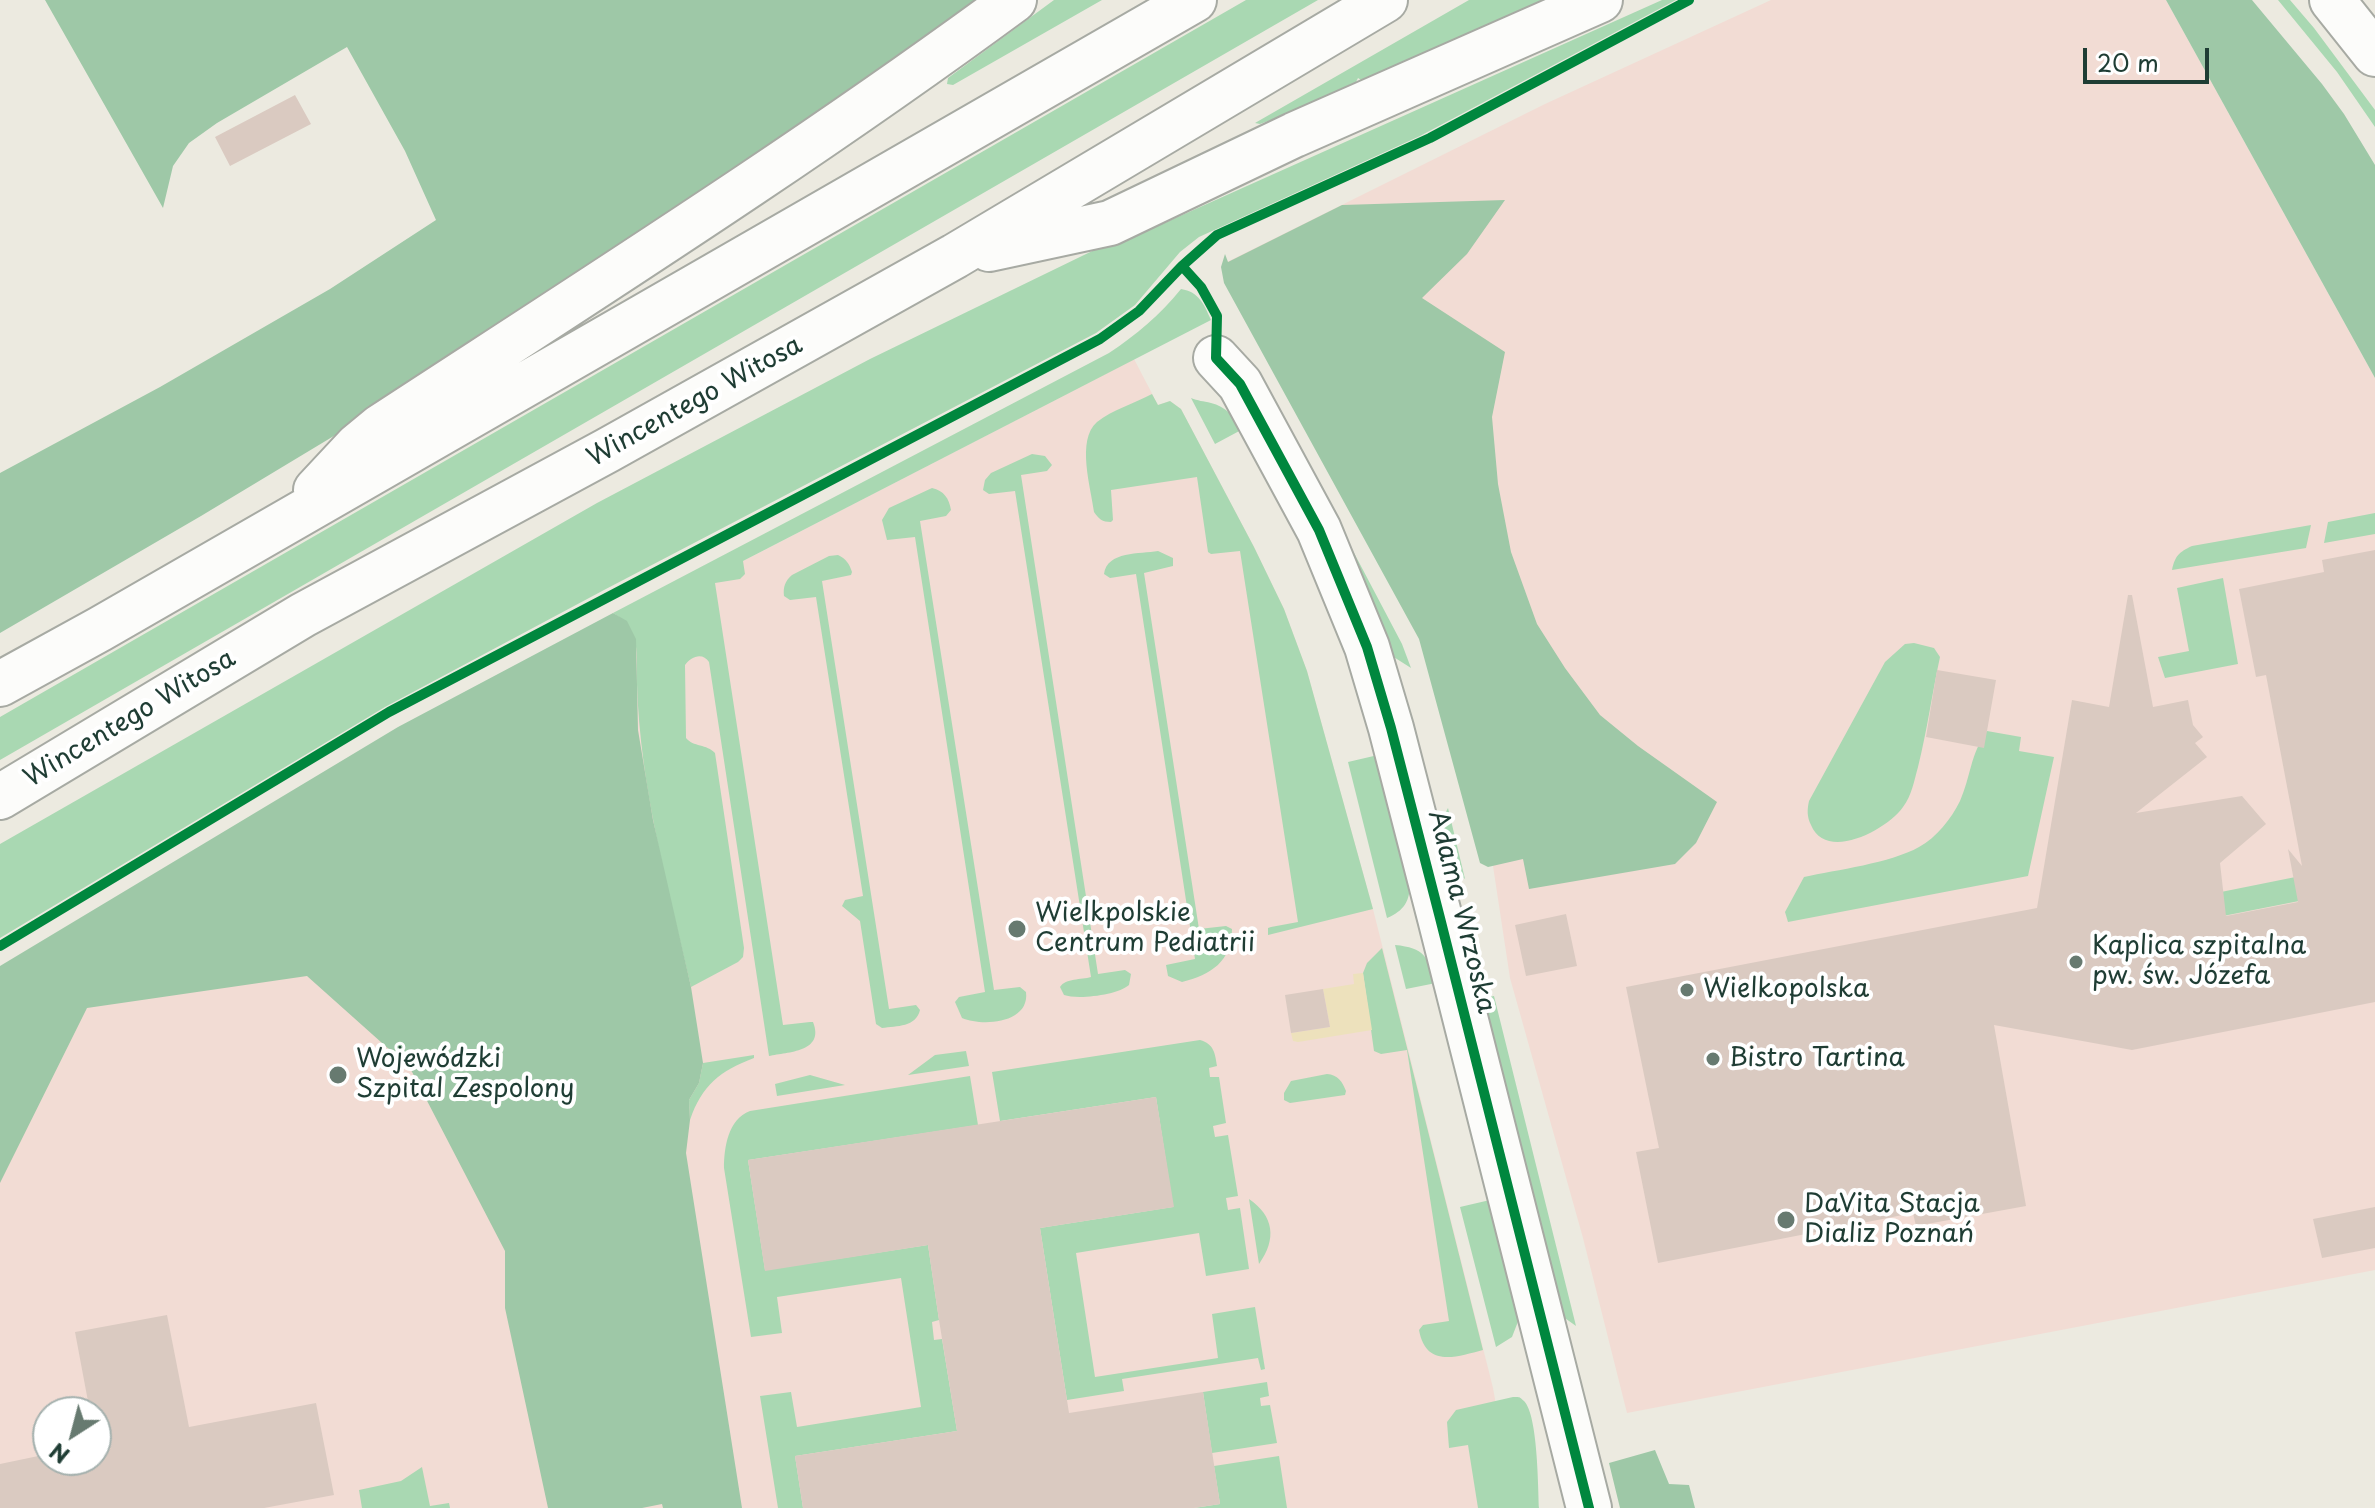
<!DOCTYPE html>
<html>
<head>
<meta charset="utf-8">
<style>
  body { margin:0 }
  #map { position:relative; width:2375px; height:1508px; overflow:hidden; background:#eceae0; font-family:"Playpen Sans",sans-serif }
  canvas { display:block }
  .north { position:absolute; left:32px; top:1396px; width:80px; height:80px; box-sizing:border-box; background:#fff; border:2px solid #a5b1ae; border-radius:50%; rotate:216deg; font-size:22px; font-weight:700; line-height:32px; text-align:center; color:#1f3d34 }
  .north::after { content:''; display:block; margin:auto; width:28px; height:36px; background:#677a70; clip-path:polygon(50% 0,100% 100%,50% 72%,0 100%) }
  .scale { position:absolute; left:2083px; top:48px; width:126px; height:36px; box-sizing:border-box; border:4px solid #1f3d34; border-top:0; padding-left:10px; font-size:24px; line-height:28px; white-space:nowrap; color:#1f3d34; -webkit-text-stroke:6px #fff; paint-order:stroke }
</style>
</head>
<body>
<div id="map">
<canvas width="2375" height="1508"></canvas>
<div class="north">N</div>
<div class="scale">20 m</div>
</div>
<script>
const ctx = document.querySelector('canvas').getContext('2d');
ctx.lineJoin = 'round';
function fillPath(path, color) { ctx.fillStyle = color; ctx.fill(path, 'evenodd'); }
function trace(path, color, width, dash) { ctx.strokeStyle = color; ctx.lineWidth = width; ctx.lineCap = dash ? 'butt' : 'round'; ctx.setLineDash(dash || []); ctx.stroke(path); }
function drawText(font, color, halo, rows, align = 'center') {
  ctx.font = font + ' "Playpen Sans",sans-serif'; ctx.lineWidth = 8; ctx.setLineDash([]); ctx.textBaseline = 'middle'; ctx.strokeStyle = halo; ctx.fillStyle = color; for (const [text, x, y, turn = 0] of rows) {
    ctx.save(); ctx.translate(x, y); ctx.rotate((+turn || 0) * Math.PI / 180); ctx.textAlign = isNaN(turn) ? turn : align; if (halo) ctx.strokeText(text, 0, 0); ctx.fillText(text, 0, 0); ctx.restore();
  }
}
const built = new Path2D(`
  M1771,0H2166L2375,378V1270L1627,1413L1583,1238L1510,978L1493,866L1436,649L1227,262L1545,104Z
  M1134,359L1158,405L1170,401L1181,409L1254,547L1284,609L1307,671L1373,909L1493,1388L1515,1508H0V998L616,621H627ZM48,1412H96V1460H48Z`);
const green = new Path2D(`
  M1054,0H1102L953,85L947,84L948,78Z
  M1246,0H1318L0,760V717Z
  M1469,0H1543L1361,80L1358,78L1356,82L1271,120L1260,124L1255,123Z
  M1662,0H1676L1420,136L1199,237L1180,252L1135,305L1096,333L604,590L385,707L0,938V844L597,503L870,359L1119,238L1122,242Z
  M2278,0H2290L2314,28L2375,110V127L2337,72Z
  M1181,289C1199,292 1204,304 1211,320L743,561L745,574L740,579L715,583L783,1025L810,1022H813C825,1052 788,1052 769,1056L709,662C703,652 691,656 685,665L686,738C693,747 707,744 715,753L744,948L743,957L738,962L691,987C668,887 640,787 637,684C636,653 642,630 613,613L1109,353C1136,335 1160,315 1181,289Z
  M1152,394L1158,405L1170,401L1181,409L1254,547L1284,609L1307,671L1373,909L1268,935V928L1271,927L1298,922L1240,551L1211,554L1208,552L1197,477L1111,490L1113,520L1111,522C1102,522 1099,519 1094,512C1091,488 1076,440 1097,422C1112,410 1135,403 1152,394Z
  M1191,398C1198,401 1203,401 1211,403C1225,406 1235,417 1243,429L1215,444Z
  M1032,454L1045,456L1052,465L1047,471L1021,475L1098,974L1125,970L1131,974L1129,985C1118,995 1078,1000 1064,995L1060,987C1066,978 1081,980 1091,977L1015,491L989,494L983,490L985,480L991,473Z
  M932,488C944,491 949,498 951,510L946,516L920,521L994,990L1020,987L1026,992C1030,1023 983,1027 962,1018L955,1002L959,997L985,992L915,537L887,540L882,520L889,508Z
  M2375,513V534L2324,543L2328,522Z
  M2311,525L2306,548L2172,570C2175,556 2179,552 2192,546Z
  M1158,551L1173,558V566L1144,573L1199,929L1226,926L1232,929C1232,961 1211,975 1182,982L1168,976L1166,965L1195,959L1136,574L1110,578L1104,574C1107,551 1140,554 1158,551Z
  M1353,551L1402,644L1411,668L1389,654L1350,552Z
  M838,555C846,559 849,563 852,572L851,575L822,581L889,1009L916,1005L920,1010C916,1027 897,1026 882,1028L876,1024L860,921L842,906L845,900L863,896L816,597L790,600L784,596C783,587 785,581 792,575L829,556Z
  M2223,578L2238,664L2165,678L2158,657L2189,651L2177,588Z
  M1914,643L1934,648L1940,657C1932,694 1927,731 1918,767C1914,781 1912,795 1903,807C1887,830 1826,862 1811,825C1807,817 1807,810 1809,801L1885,662L1905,644Z
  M1987,731L2021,737L2019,751L2054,757L2028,876L1788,922L1785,912L1804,877C1836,870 1891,863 1919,847C1937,837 1951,819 1960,801C1971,776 1970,755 1987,731Z
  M1378,755L1410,883C1410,901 1404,911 1387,918L1348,762Z
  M1448,808L1465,879L1446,863L1437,829Z
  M2375,861V886L2223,916L2221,892Z
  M1395,945C1425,948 1427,956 1436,983L1406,989Z
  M1382,948L1483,1350C1456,1357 1426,1368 1419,1330L1423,1325L1449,1321L1407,1050L1381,1054L1374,1051L1363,973L1367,963Z
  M1494,996L1576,1326L1562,1316L1480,999Z
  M1200,1040C1214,1044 1215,1053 1217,1066L1209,1068L1210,1077H1219L1226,1123L1213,1126L1215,1137L1228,1135L1238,1196L1226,1198L1228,1210L1240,1208L1249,1269L1206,1276L1199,1233L1076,1253L1095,1377L1218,1358L1212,1314L1255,1307L1265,1369L1261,1370L1258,1358L1122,1379L1124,1391L1067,1400L1040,1228L1173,1207L1156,1097L1000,1121L992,1072Z
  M966,1051L969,1066L908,1075L935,1055Z
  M754,1055V1058C720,1071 702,1085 690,1120L689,1100L699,1083L703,1063Z
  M1327,1074C1338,1075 1342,1081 1346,1091L1345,1095L1290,1103L1284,1100V1093L1291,1081Z
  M810,1075L845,1085L777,1096L775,1084Z
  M970,1076L978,1125L748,1160L765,1270L928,1245L939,1320L932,1322L934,1340L942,1339L957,1431L795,1456L803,1508H778L760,1396L791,1392L797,1427L921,1407L901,1278L777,1297L782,1333L751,1337L724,1168C724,1148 728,1119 750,1111Z
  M1249,1199C1274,1216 1277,1239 1259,1264Z
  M1490,1200L1519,1319L1512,1337L1496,1347L1460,1207Z
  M1267,1382L1269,1396L1260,1398L1261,1406L1270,1405L1277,1443L1212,1453L1203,1392Z
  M1513,1397C1519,1397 1519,1396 1524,1401C1538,1415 1538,1487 1539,1508H1478L1468,1445L1449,1448L1447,1422L1456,1410Z
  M1279,1456L1287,1508H1194L1220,1504L1214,1466Z
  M422,1467L430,1506L449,1503L450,1508H362L359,1490L401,1481Z`);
const forest = new Path2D(`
  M45,0H979L812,121L372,413L201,516L0,633V473L160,387L330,289L436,220L405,151L347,47L217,123L189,143L173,166L163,208Z
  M2166,0H2252L2322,84L2344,114L2375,165V378Z
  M1505,200L1467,254L1422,298L1505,352L1492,417L1498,484L1511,552L1537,624L1565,668L1600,715L1638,746L1717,802L1696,843L1675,864L1529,889L1523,859L1488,867L1480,863L1419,639L1224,283L1221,267L1225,254L1228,262L1342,205Z
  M613,613L627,621L636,639L638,730L653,820L691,987L703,1063L699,1083L689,1100L690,1120L686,1153L742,1508H663L662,1504L642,1508H548L505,1308V1251L410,1068L307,976L87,1008L0,1183V966L398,727Z
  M1655,1450L1669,1484L1689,1485L1695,1508H1620L1609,1463Z`);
const sand = new Path2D(`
  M1363,973L1372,1030L1298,1042L1293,1041L1291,1033L1330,1027L1323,989L1354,984L1353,974Z`);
const building = new Path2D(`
  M295,95L311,124L230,166L215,137Z
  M2375,550V1002L2132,1050L1994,1025L2026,1206L1916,1226L1913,1213L1658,1263L1636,1152L1659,1148L1626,987L2037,908L2072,700L2109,707L2128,595H2132L2153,707L2188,700L2193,725L2203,737L2195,743L2207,757L2136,813L2242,796L2266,824L2220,863L2226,916L2298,902L2288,849L2302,866L2266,675L2256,677L2239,589L2324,572L2322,560Z
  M1937,670L1996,680L1984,748L1926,737Z
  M1566,914L1577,966L1526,976L1515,925Z
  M1323,989L1330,1027L1291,1033L1285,995Z
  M1156,1097L1174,1207L1040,1228L1069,1413L1203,1392L1220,1504L1194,1508H803L795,1456L957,1431L939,1320L928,1245L765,1271L748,1160Z
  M2375,1207V1248L2322,1258L2313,1219Z
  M167,1315L189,1427L316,1403L334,1495L264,1508H0V1464L48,1454V1460H96V1412H90L75,1332Z`);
const minor = new Path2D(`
  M2332,0L2375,54
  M1216,358L1240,384L1319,530L1367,647L1391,728L1440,918L1589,1508`);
const major = new Path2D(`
  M989,249L1110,223L1294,135L1600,0
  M316,490L357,446L380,427C593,288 809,151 1014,0
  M0,684L100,629L1194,0
  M0,797L303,615L608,450L955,256L1385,0`);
const cycleway = new Path2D(`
  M1182,266L1201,287L1217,316L1216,358L1240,384L1319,530L1367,647L1391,728L1440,918L1589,1508
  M0,946L389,712L1100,339L1139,311L1182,266L1217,235L1430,138L1689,0`);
const markers = [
  [1017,929,10,"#677a70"],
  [2076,962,8,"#677a70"],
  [1687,990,8,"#677a70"],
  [1713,1059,8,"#677a70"],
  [338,1075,10,"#677a70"],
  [1786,1220,10,"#677a70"]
];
const streetNames = [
  ["Wincentego Witosa",695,402,-29],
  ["Wincentego Witosa",130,719,-31],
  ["Adama Wrzoska",1461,912,76]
];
const poiNames = [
  ["Wielkpolskie",1035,914],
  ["Centrum Pediatrii",1035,944],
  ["Kaplica szpitalna",2092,947],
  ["pw. św. Józefa",2092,977],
  ["Wielkopolska",1703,990],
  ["Bistro Tartina",1729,1059],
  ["Wojewódzki",356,1060],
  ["Szpital Zespolony",356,1090],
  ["DaVita Stacja",1804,1205],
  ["Dializ Poznań",1804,1235]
];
fillPath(built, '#f2dcd4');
fillPath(green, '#a9d8b2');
fillPath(forest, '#9ec8a7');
fillPath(sand, '#ede1bc');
fillPath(building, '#dacac1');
trace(minor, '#a7aaa3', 48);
trace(major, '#a7aaa3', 48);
trace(minor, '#fcfcfa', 44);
trace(major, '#fcfcfa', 44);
trace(cycleway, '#00873e', 10);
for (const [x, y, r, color] of markers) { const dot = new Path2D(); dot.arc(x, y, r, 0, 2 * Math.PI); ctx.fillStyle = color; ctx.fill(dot); trace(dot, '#fff', 3); }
drawText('26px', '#1f3d34', '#fff', streetNames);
drawText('26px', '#1f3d34', '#fff', poiNames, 'left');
</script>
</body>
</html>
